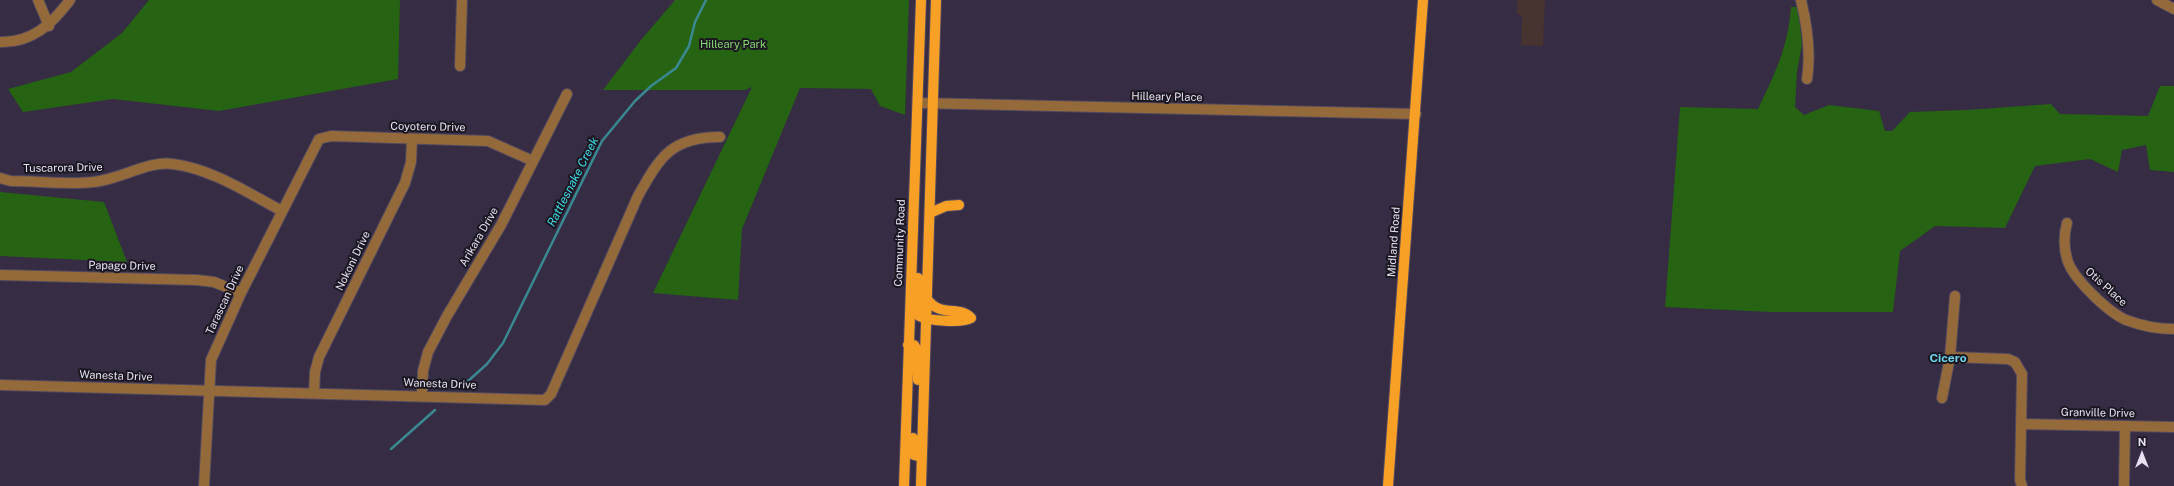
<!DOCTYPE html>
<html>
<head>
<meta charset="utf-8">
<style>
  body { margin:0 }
  #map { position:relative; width:2174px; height:486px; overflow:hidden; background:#362c43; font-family:"Public Sans",sans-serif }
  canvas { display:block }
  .north { position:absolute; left:2122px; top:434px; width:40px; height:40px; -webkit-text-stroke:3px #1b1721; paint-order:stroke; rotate:0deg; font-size:11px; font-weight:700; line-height:16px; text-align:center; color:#e7e1f1 }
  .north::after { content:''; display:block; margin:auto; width:14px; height:18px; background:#e7e1f1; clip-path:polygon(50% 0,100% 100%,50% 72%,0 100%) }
</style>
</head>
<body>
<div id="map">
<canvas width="2174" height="486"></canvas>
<div class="north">N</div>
</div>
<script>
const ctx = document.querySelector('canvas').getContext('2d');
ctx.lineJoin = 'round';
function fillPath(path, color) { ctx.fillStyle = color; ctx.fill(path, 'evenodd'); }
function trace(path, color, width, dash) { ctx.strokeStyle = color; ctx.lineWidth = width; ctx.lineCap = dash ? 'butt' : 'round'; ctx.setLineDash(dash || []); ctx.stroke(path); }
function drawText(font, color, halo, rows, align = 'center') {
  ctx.font = font + ' "Public Sans",sans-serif'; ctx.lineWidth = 4; ctx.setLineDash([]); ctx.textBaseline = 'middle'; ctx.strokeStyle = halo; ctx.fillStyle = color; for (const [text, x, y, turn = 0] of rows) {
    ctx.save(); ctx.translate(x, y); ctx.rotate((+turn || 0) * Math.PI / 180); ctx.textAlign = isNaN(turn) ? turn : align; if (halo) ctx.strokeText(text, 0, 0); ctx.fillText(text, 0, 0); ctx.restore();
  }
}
const education = new Path2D(`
  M1517,0H1545L1543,46L1521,45L1522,16L1517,14Z`);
const green = new Path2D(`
  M149,0H400L398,79L219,111L113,99L23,112L8,89L71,72L122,33Z
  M675,0H909L905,115L880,106L871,89L800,88L742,229L738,300L653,293L752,87L745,90H603L641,40Z
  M1791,7H1798L1802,44L1797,72L1795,107L1804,115L1829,105L1879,111L1885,131H1892L1910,112L1967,110L2051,104L2060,114L2148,116L2160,86H2174V172L2150,170L2146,145L2122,150L2118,172L2090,159L2035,166L2005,228L1935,226L1900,251L1893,312H1772L1665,307L1680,107L1758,109C1775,73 1788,48 1791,7Z
  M0,192L104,202L127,262L0,256Z`);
const stream = new Path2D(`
  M467,382L487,364L503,343L602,141L635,101L651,86L676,68L689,46L695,22L706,0
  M391,449L435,410`);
const minor = new Path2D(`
  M38,0L49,26
  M1801,0C1807,25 1811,54 1807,79
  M2157,0L2174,9
  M0,42C32,43 52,24 70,0
  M460,66L462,0
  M918,103L1416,114
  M0,178L11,181C38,181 67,185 93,182C119,180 149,160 173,164C212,169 248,193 282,211
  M2067,223C2064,234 2064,248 2067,259C2072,278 2108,312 2126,320C2142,326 2157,329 2174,329
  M0,275L197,280L214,282L241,293
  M1950,357L2008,359L2015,362L2022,374L2020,480L2022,486
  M0,385L545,400L551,394L638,196C660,157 671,137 720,137
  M314,393L315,372L319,357L405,183L411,162L412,139
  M422,395L423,371L428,352L447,316L501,225L567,94
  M1942,398L1950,357L1955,296
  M2021,424L2174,427
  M204,486L211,360L241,293L319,139L331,136L488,141L533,161
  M2124,486L2125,426`);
const major = new Path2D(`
  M930,213L946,206L959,205
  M918,278L917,307L919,316C928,321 963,323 971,318
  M927,299C940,318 960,305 971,318
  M908,345H914L918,352V380
  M913,438L914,455L922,457
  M904,486L921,0
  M921,486L936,0
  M1388,486L1423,0`);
const parkNames = [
  ["Hilleary Park",733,45]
];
const streetNames = [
  ["Hilleary Place",1167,97,1],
  ["Coyotero Drive",428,127,1],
  ["Tuscarora Drive",63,168,-1],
  ["Arikara Drive",479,237,-60],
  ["Midland Road",1394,242,-86],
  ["Community Road",900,243,-88],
  ["Nokoni Drive",353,261,-64],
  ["Papago Drive",122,266,1],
  ["Otis Place",2106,287,42],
  ["Tarascan Drive",225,300,-65],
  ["Wanesta Drive",116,376,2],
  ["Wanesta Drive",440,384,2],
  ["Granville Drive",2098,413,1]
];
const waterNames = [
  ["Rattlesnake Creek",573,182,-63]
];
const neighbourhoodNames = [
  ["Cicero",1948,358]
];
fillPath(education, '#473330');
fillPath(green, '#266313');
trace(stream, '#3a8990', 2.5);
trace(minor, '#52495f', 12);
trace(major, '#52495f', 12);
trace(minor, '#956a3a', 10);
trace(major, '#f8a026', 10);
drawText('11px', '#87d973', '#1b1721', parkNames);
drawText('11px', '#e7e1f1', '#1b1721', streetNames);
drawText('italic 12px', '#3bdbe7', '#1b1721', waterNames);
drawText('bold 12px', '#6dd5e9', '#1b1721', neighbourhoodNames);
</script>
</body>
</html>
